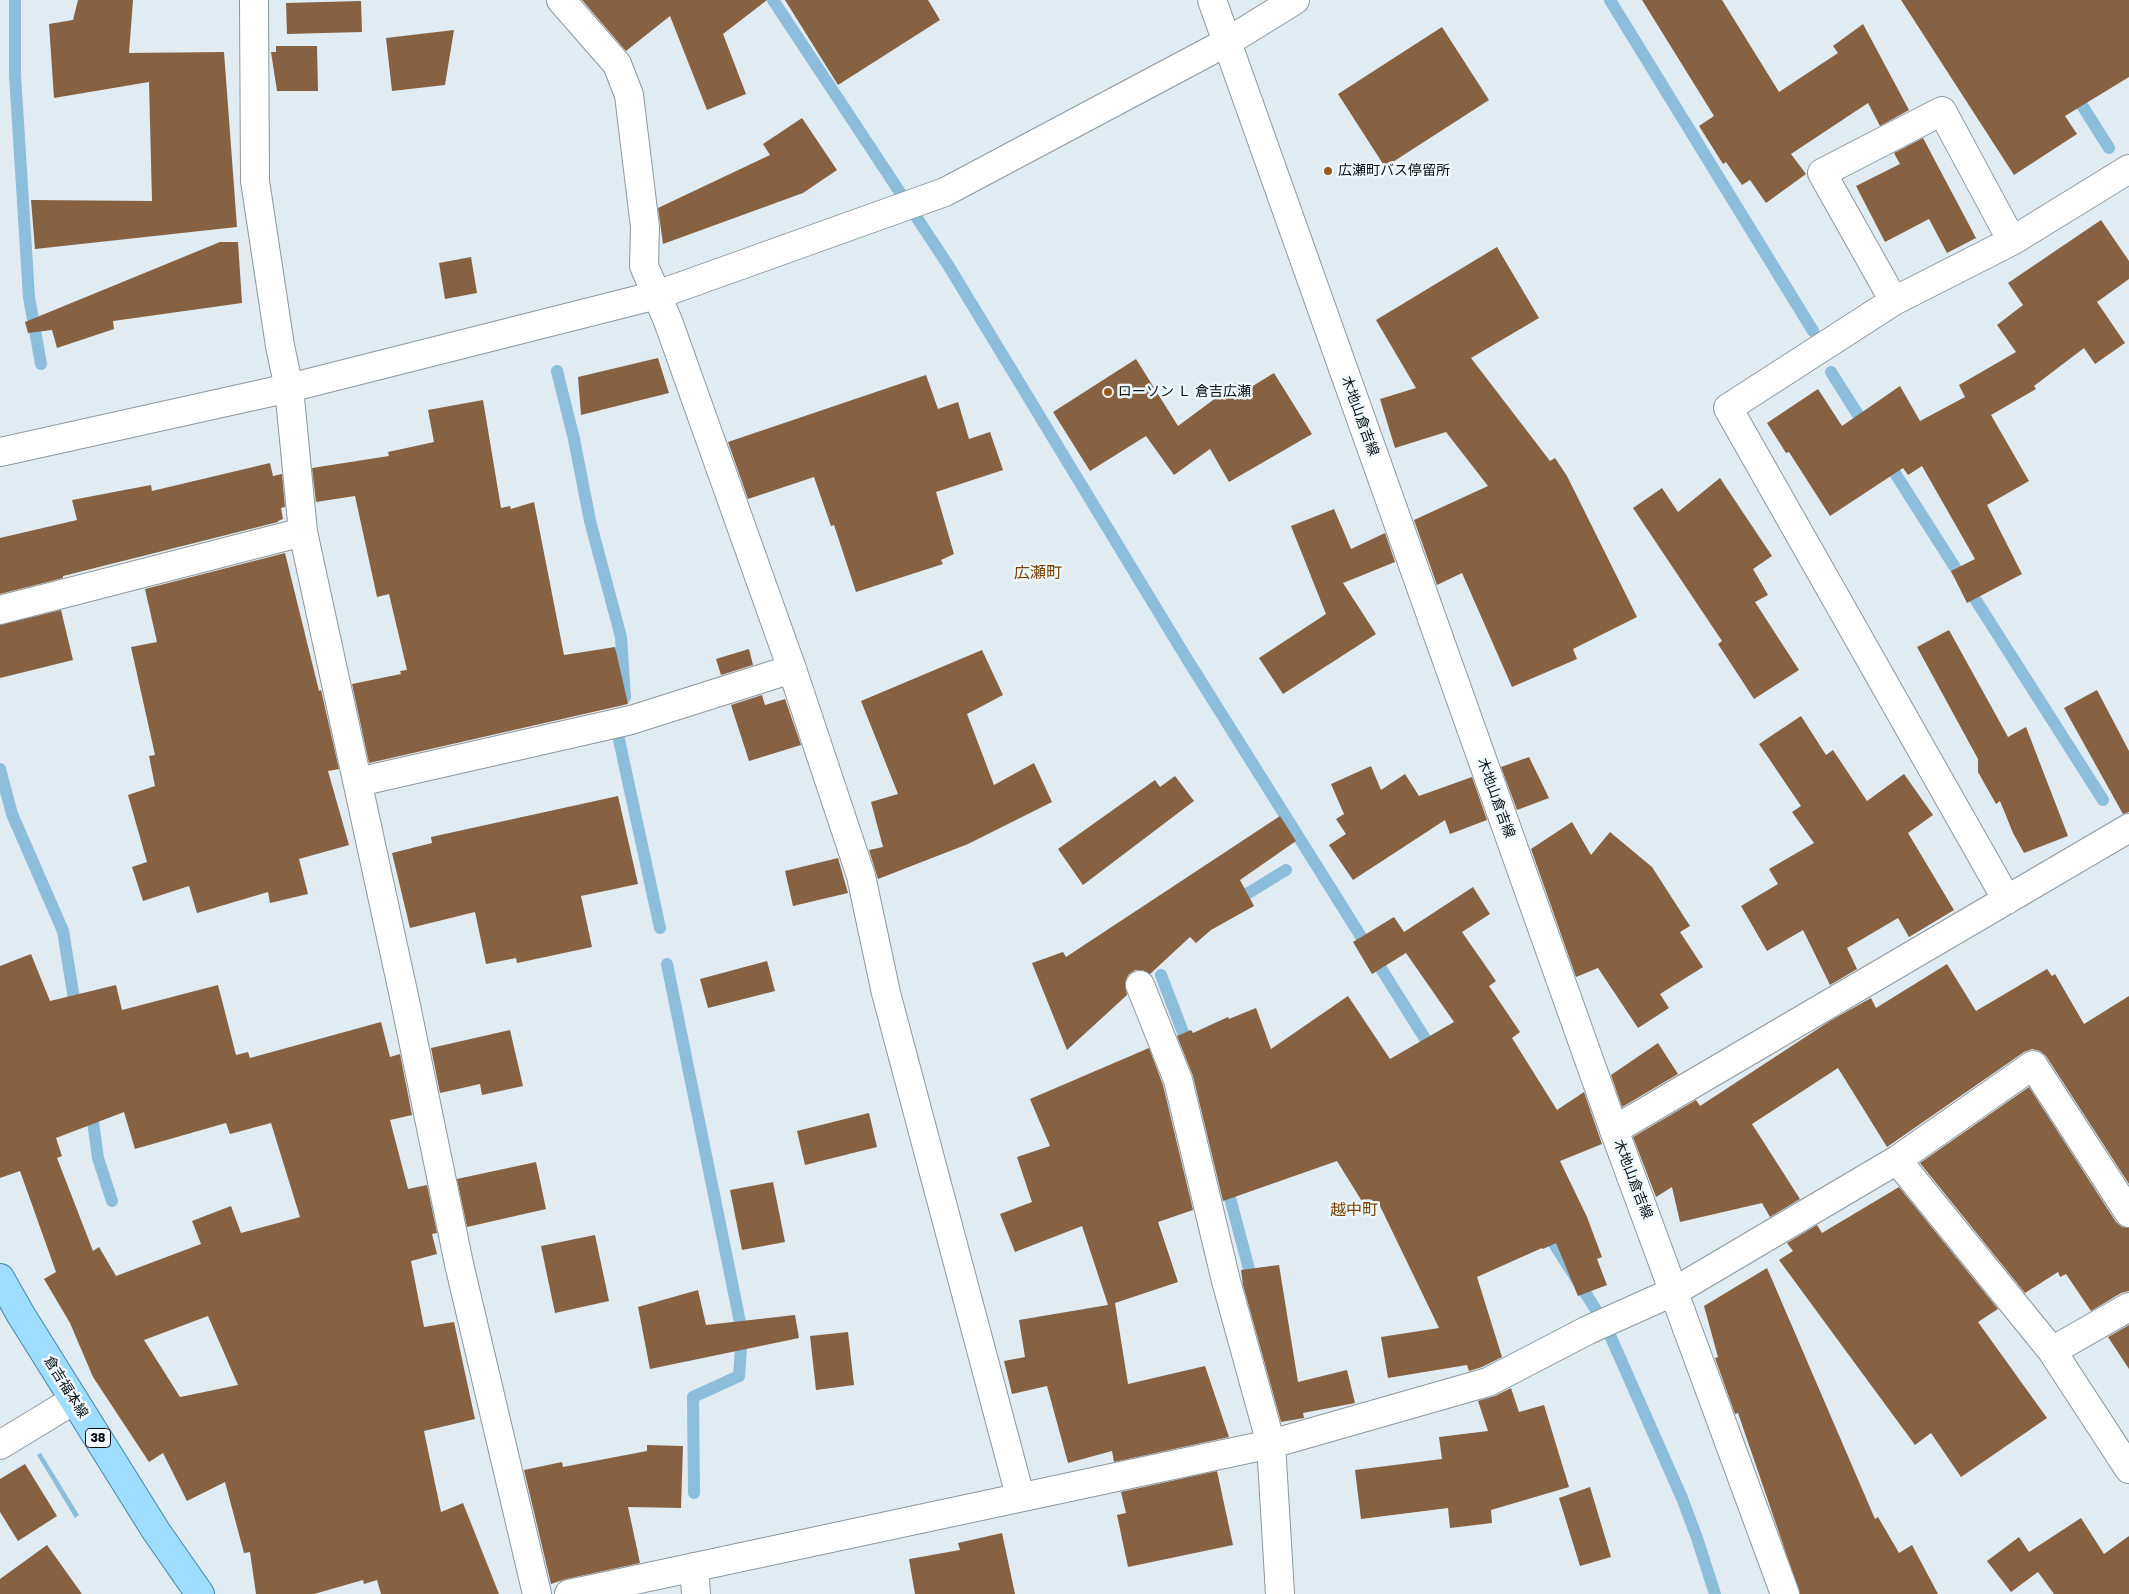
<!DOCTYPE html>
<html>
<head>
<meta charset="utf-8">
<style>
  body { margin:0 }
  canvas { display:block; background:#e0ebf2 }
</style>
</head>
<body>
<canvas width="2129" height="1594"></canvas>
<script>
const ctx = document.querySelector('canvas').getContext('2d');
ctx.lineJoin = 'round';
function fillPath(path, color) { ctx.fillStyle = color; ctx.fill(path, 'evenodd'); }
function trace(path, color, width, dash) { ctx.strokeStyle = color; ctx.lineWidth = width; ctx.lineCap = dash ? 'butt' : 'round'; ctx.setLineDash(dash || []); ctx.stroke(path); }
function drawText(font, color, halo, rows, align = 'center') {
  ctx.font = font + ' "Golos Text","Noto Sans JP",sans-serif'; ctx.lineWidth = 5; ctx.setLineDash([]); ctx.textBaseline = 'middle'; ctx.strokeStyle = halo; ctx.fillStyle = color; for (const [text, x, y, turn = 0] of rows) {
    ctx.save(); ctx.translate(x, y); ctx.rotate((+turn || 0) * Math.PI / 180); ctx.textAlign = isNaN(turn) ? turn : align; if (halo) ctx.strokeText(text, 0, 0); ctx.fillText(text, 0, 0); ctx.restore();
  }
}
const water = new Path2D(`
  M41,1453L79,1515L75,1518L37,1455Z`);
const stream = new Path2D(`
  M15,0V75L29,297L41,364
  M773,0L948,265L1187,659L1434,1053
  M1610,0L1813,331
  M2073,91L2109,148
  M557,371L574,439L590,521L621,637L625,697
  M1831,372L1867,429
  M1886,459L2103,800
  M618,735L660,928
  M0,769L12,814L63,931L76,1011
  M1232,903L1286,870
  M667,964L742,1332L739,1376L693,1397L694,1493
  M1161,975L1189,1048
  M91,1107L98,1158L112,1201
  M1226,1183L1253,1284
  M1546,1231L1605,1324L1682,1498L1697,1538L1715,1594`);
const building = new Path2D(`
  M78,0H133L129,53L224,52L237,227L35,249L31,200L152,201L149,82L54,98L49,24L73,20Z
  M582,0H767L723,34L746,94L707,110L670,16L626,51Z
  M785,0H928L940,20L838,85Z
  M1642,0H1722L1779,92L1838,53L1833,46L1863,24L1909,110L1880,126L1868,103L1791,154L1806,174L1766,203L1750,180L1742,185L1726,162L1723,164L1699,126L1714,116Z
  M1901,0H2129V77L2065,116L2077,134L2014,175Z
  M361,1L362,32L287,34L286,3Z
  M1442,27L1489,100L1385,167L1338,94Z
  M454,30L445,85L392,91L386,38Z
  M276,46H317L318,91H277L271,52H276Z
  M802,118L837,170L803,193L663,244L658,208L770,155L763,144Z
  M1923,138L1976,238L1947,253L1929,219L1885,242L1856,186L1900,164L1894,153Z
  M2101,220L2129,261V279L2097,302L2125,343L2095,364L2084,348L2034,386L2036,389L1991,415L2029,481L1987,505L2022,574L1967,603L1951,571L1975,559L1922,466L1908,475L1903,468L1830,516L1789,452L1786,453L1767,423L1818,389L1842,426L1900,386L1920,421L1965,397L1959,385L2016,352L1997,325L2023,305L2008,283Z
  M220,242H238L242,303L113,321L114,329L57,348L52,330L28,333L25,322Z
  M1497,247L1539,318L1471,358L1550,461L1555,458L1567,476L1637,617L1573,649L1577,659L1512,687L1462,573L1437,585L1414,520L1488,486L1446,432L1395,448L1380,399L1416,388L1376,320Z
  M471,257L477,293L445,299L439,263Z
  M658,358L669,393L581,415L578,377Z
  M1136,359L1178,426L1236,383L1243,392L1274,373L1312,434L1229,482L1210,449L1174,475L1146,436L1090,471L1053,412Z
  M926,375L938,409L958,402L969,439L990,432L1003,470L936,492L954,554L941,560L943,564L856,592L834,525L831,526L814,477L748,499L728,442Z
  M483,400L501,508L510,506L511,509L534,502L564,655L615,647L628,704L369,763L352,684L401,674L400,671L407,670L389,594L377,597L355,496L316,502L312,468L389,456L388,452L434,442L428,410Z
  M270,463L273,476L282,474L285,507L281,508L283,519L278,521V522L63,576V578L0,594V538L77,520L72,500L151,485L152,491Z
  M1720,478L1772,556L1753,569L1768,595L1755,602L1799,670L1754,699L1718,644L1722,641L1633,508L1662,488L1678,512Z
  M1334,509L1351,549L1385,533L1395,562L1343,583L1376,634L1283,694L1259,658L1326,614L1291,526Z
  M285,553L319,691L321,690L339,769L328,771L349,845L299,859L308,894L270,903L268,892L197,913L189,886L143,901L132,867L147,862L128,795L155,786L149,756L155,755L131,647L157,642L145,589Z
  M61,610L73,660L0,678V625Z
  M1949,630L2008,737L2026,727L2068,836L2024,853L2013,833L2000,801L1996,804L1978,772V759L1917,647Z
  M749,649L753,665L721,675L716,659Z
  M982,650L1003,695L967,714L994,785L1034,763L1052,802L968,844L878,879L869,850L883,847L871,802L898,794L861,701Z
  M2097,690L2129,751V812L2123,814L2064,708Z
  M762,695L765,705L785,699L801,745L749,761L731,705Z
  M1801,716L1826,755L1833,750L1867,801L1904,774L1933,815L1908,833L1954,910L1909,937L1898,918L1847,948L1857,969L1830,985L1803,930L1767,951L1741,906L1778,884L1769,869L1814,843L1792,812L1801,806L1759,744Z
  M1529,757L1549,798L1517,810L1501,767Z
  M1371,766L1381,790L1405,774L1419,796L1472,777L1487,820L1450,834L1445,820L1353,880L1329,845L1346,834L1336,819L1344,814L1331,784Z
  M1175,776L1194,801L1083,885L1058,849L1155,780L1160,787Z
  M618,796L638,884L581,896L592,947L517,963L516,958L486,964L475,912L410,928L392,853L432,843L431,837Z
  M1280,816L1296,841L1240,880L1254,906L1211,930L1196,943L1190,937L1150,974L1142,970H1135L1128,975L1125,983L1127,995L1067,1050L1032,963L1063,952L1066,957Z
  M1572,822L1591,855L1610,832L1652,867L1690,926L1680,932L1703,967L1660,994L1669,1008L1638,1028L1598,968L1576,977L1531,849Z
  M838,858L848,893L793,906L785,871Z
  M1473,887L1490,914L1462,932L1496,981L1489,986L1520,1032L1512,1038L1557,1110L1584,1092L1602,1144L1560,1161L1587,1217L1602,1257L1597,1259L1607,1285L1578,1296L1556,1243L1543,1249L1542,1248L1477,1277L1502,1357L1482,1367L1469,1371L1467,1365L1388,1378L1381,1337L1439,1328L1379,1204L1368,1211L1337,1161L1223,1201L1193,1076L1177,1036L1191,1030L1193,1033L1228,1017L1229,1019L1256,1008L1271,1049L1348,996L1390,1059L1454,1022L1406,953L1372,974L1353,942L1394,917L1404,932Z
  M31,954L50,1001L116,985L122,1010L218,985L236,1055L248,1052L250,1058L381,1022L390,1057L400,1054L412,1115L390,1120L408,1189L427,1185L437,1233L432,1234L437,1254L411,1261L424,1327L454,1322L475,1419L424,1431L441,1512L463,1503L499,1594H381L377,1580L364,1584L363,1580L314,1594H256L250,1552L244,1553L225,1482L187,1501L163,1453L149,1462L93,1377L70,1323L44,1279L56,1272L20,1171L0,1178V966ZM124,1112L135,1149L226,1123L230,1134L271,1123L300,1217L241,1233L231,1206L192,1221L201,1244L116,1276L99,1247L93,1251L57,1158L62,1156L56,1138ZM208,1316L238,1385L180,1397L144,1340Z
  M767,961L775,991L708,1008L700,979Z
  M1947,964L1976,1011L2047,969L2052,976L2055,974L2084,1024L2129,996V1184L2046,1056L2040,1051L2032,1049L2024,1052L1887,1147L1838,1068L1752,1124L1800,1199L1770,1217L1762,1203L1680,1222L1672,1187L1656,1197L1633,1137L1696,1100L1700,1106L1830,1021L1871,998L1876,1008Z
  M510,1030L523,1086L482,1095L480,1084L440,1093L431,1048Z
  M1658,1043L1678,1074L1622,1107L1611,1075Z
  M1149,1048L1163,1085L1193,1210L1158,1222L1178,1282L1112,1304L1115,1303L1128,1384L1205,1366L1229,1437L1114,1462L1112,1451L1068,1463L1047,1386L1012,1394L1004,1361L1025,1357L1019,1320L1108,1305L1082,1226L1015,1252L1000,1214L1032,1202L1017,1157L1050,1146L1030,1099Z
  M2029,1087L2116,1222L2122,1227L2129,1228V1291L2121,1293L2091,1311L2066,1274L2060,1277L2058,1272L2025,1293L1920,1163Z
  M869,1113L877,1147L805,1165L797,1131Z
  M536,1162L546,1209L467,1227L457,1179Z
  M773,1182L785,1242L742,1250L730,1190Z
  M1899,1187L1998,1309L1978,1322L2047,1418L1961,1477L1931,1433L1915,1445L1779,1260L1793,1251L1787,1243L1817,1225L1822,1233Z
  M595,1235L609,1301L555,1313L541,1246Z
  M1279,1265L1298,1382L1347,1370L1355,1403L1303,1413L1304,1418L1281,1422L1243,1285L1241,1270Z
  M1767,1268L1875,1519L1878,1517L1899,1553L1912,1545L1938,1594H1800L1738,1413L1735,1414L1715,1358L1718,1357L1704,1306Z
  M698,1290L706,1325L795,1315L799,1338L650,1369L638,1307Z
  M2129,1325V1369L2108,1337Z
  M848,1332L854,1385L816,1390L810,1336Z
  M1511,1388L1519,1412L1544,1405L1569,1487L1491,1510L1492,1523L1450,1528L1448,1508L1361,1519L1355,1470L1442,1459L1439,1437L1488,1431L1478,1401L1495,1396Z
  M647,1445L683,1446L681,1508L628,1507L640,1563L566,1579L551,1584L524,1470L562,1462L563,1467L647,1451Z
  M25,1464L57,1516L18,1541L0,1512V1479Z
  M1217,1471L1233,1545L1128,1567L1117,1515L1126,1513L1121,1492Z
  M1590,1487L1611,1557L1580,1566L1559,1498Z
  M2081,1518L2104,1554L2129,1536V1594H2054L2038,1572L2011,1592L1987,1561L2019,1537L2029,1552Z
  M1002,1533L1015,1594H915L909,1559L960,1550L958,1543Z
  M47,1545L82,1594H0V1579Z`);
const street = new Path2D(`
  M254,0L255,181L280,346L289,388L303,532L405,1001L459,1264L537,1594
  M561,0L617,64L629,95L645,227L644,266L668,321L792,669L861,876L886,993L1020,1496
  M1894,301L1822,173L1942,111L2012,241
  M0,610L303,532
  M358,782L631,720L792,669
  M2007,900L1728,408L1894,301L2012,241L2129,169
  M1140,985L1178,1080L1226,1281L1271,1444L1280,1594
  M1614,1130L2129,828
  M1897,1160L2052,1351L2129,1469
  M2052,1351L2129,1307
  M0,1445L74,1400
  M694,1567L696,1594
  M569,1594L1271,1444L1488,1382L1588,1330L1675,1291L1897,1160L2033,1065L2129,1213`);
const secondary = new Path2D(`
  M1212,0L1614,1130L1785,1594
  M0,452L289,388L657,295L945,192L1227,42L1295,0`);
const primary = new Path2D(`
  M0,1278L21,1315L156,1531L200,1594`);
const markers = [
  [1328,171,5,"#965a1c"],
  [1108,392,5,"#965a1c"]
];
const shields = [
  [98,1438,25]
];
const shieldNames = [
  ["38",98,1438]
];
const poiNames = [
  ["広瀬町バス停留所",1338,171],
  ["ローソン Ｌ 倉吉広瀬",1118,392]
];
const streetNames = [
  ["木地山倉吉線",1360,416,70],
  ["木地山倉吉線",1496,798,70],
  ["木地山倉吉線",1633,1179,69],
  ["倉吉福本線",66,1387,58]
];
const quarterNames = [
  ["広瀬町",1038,573],
  ["越中町",1354,1210]
];
fillPath(water, '#8cbddb');
trace(stream, '#8cbddb', 12);
fillPath(building, '#876242');
trace(street, '#8d979e', 30);
trace(secondary, '#8d979e', 30);
trace(primary, '#4086ac', 30);
trace(street, '#fff', 28);
trace(secondary, '#fff', 28);
trace(primary, '#9eddff', 28);
for (const [x, y, r, color] of markers) { const dot = new Path2D(); dot.arc(x, y, r, 0, 2 * Math.PI); ctx.fillStyle = color; ctx.fill(dot); trace(dot, '#eff8fd', 2); }
for (const [x, y, w] of shields) { const box = new Path2D(); box.roundRect(x - w / 2, y - 9.5, w, 19, 4); ctx.fillStyle = '#eff8fd'; ctx.fill(box); trace(box, '#0b0f11', 1); }
drawText('bold 12px', '#0b0f11', null, shieldNames);
drawText('14px', '#0b0f11', '#eff8fd', poiNames, 'left');
drawText('14px', '#0b0f11', '#eff8fd', streetNames);
drawText('16px', '#774200', '#eff8fd', quarterNames);
</script>
</body>
</html>
